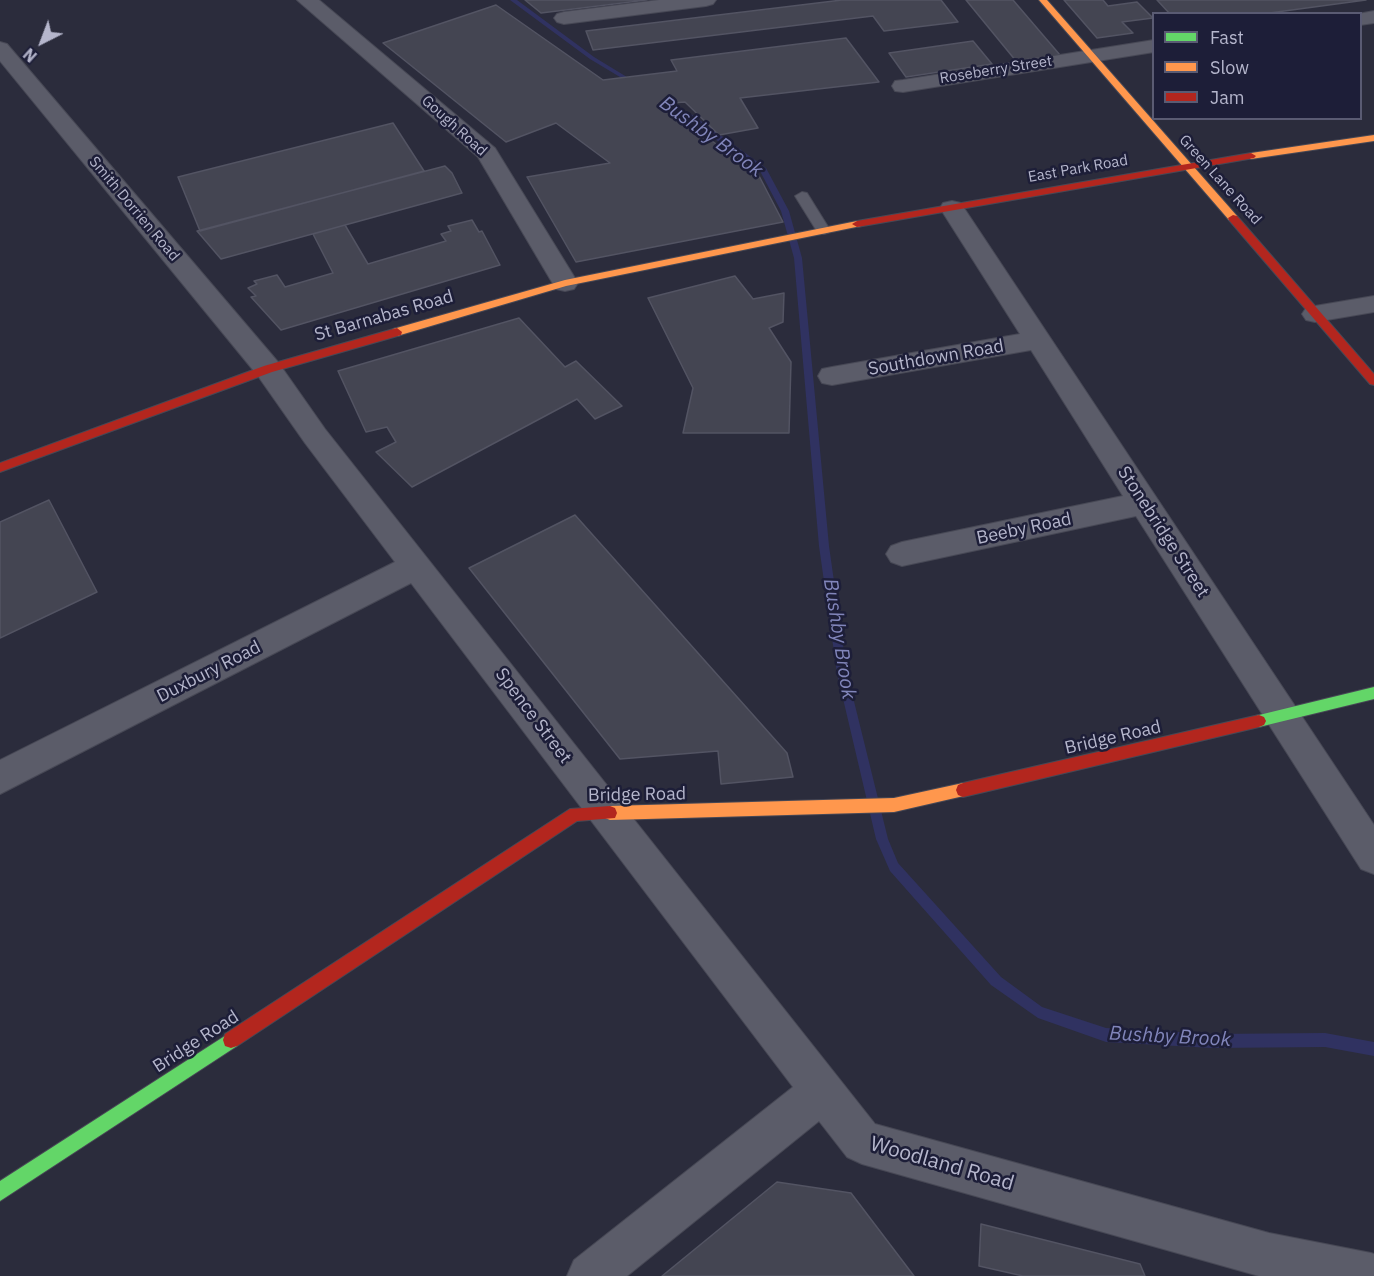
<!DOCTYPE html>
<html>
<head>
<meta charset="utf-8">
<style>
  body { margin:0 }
  #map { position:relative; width:1374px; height:1276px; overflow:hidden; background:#2b2c3c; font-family:"IBM Plex Sans",sans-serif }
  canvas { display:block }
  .legend { position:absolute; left:1152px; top:12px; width:210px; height:108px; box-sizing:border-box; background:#1d1e38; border:2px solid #5a5b73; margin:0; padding:8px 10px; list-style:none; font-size:18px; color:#b5b6cc }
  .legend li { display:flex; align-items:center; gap:12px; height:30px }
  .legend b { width:30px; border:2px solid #5a5b73 }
  .north { position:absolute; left:12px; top:12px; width:60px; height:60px; -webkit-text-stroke:4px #1d1e38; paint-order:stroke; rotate:222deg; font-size:16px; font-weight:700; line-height:24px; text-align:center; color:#b5b6cc }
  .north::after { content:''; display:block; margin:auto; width:21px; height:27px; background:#b5b6cc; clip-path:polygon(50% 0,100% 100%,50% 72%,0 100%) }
</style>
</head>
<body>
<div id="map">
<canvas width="1374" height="1276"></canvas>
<ul class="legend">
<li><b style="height:8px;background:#63d668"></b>Fast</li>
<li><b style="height:8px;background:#ff974d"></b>Slow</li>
<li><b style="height:8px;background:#b3261e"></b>Jam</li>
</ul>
<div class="north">N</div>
</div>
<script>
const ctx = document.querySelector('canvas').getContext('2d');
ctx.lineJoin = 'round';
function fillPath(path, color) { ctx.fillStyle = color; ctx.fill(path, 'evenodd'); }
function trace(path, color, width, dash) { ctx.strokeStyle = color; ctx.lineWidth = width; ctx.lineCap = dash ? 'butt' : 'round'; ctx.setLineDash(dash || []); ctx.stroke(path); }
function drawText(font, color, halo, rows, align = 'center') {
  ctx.font = font + ' "IBM Plex Sans",sans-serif'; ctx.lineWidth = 5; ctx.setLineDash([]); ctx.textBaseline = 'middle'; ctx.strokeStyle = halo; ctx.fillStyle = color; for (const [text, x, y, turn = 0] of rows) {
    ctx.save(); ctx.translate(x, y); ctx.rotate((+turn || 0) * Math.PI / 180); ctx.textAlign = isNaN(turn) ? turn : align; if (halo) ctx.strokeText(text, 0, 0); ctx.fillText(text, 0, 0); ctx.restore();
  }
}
const stream = new Path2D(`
  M510,0H517L594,57L640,85L635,86L590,59Z
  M653,95H657L694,116L766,168L789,211L802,258L829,546L847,673L888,839L898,863L1001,977L1042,1007L1106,1028L1212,1034L1325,1033L1374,1042V1056L1325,1047L1212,1048L1106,1042L1038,1018L991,985L890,871L876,839L837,673L819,546L794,258L781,211L760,171L688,120L653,97Z`);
const building = new Path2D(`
  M525,0H647L541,13Z
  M842,0H941L958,22L884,31L873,16L593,50L586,31Z
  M966,0H1013L1060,55L1016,61Z
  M1064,0H1103L1108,6L1137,2L1153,18L1122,22L1133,33L1097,38Z
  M1157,0H1366L1262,14H1170Z
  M496,5L603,80L677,71L671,60L846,38L879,82L740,98L758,128L719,135L685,102L658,104L757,172L783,222L576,262L527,177L610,163L556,123L506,142L383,43Z
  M973,41L992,64L906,77L889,53Z
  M393,123L424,171L200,231L178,177Z
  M445,166L452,173L462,193L221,259L197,231Z
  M472,220L479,232L482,231L500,265L281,330L251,297L256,296L248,288L257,284L254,281L277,275L285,287L333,273L313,234L345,225L368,264L446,241L441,234L451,231L448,226Z
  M735,276L753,299L784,293L783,322L769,328L791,362L789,433H683L693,388L648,298Z
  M519,318L565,367L576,361L622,406L595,419L577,399L412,487L376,452L396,442L387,427L366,432L338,371Z
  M49,500L97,592L0,638V522Z
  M575,515L787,753L793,777L721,784L718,751L620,759L469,568Z
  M777,1182L851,1193L914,1276H662Z
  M981,1224L1140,1264L1145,1276H1023L979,1266Z`);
const lane = new Path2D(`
  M802,192L807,193L830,230L828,233L823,234L818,233L795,196Z`);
const street = new Path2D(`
  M297,0H319L495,148L578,283L574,289L565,291L556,289L478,157Z
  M659,0H716L713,4L706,6L564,24L557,22L554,18L557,14L564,12Z
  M1374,11V23L1360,25V14H1358Z
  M1154,40V52L903,92L895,91L892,86L895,81L903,80Z
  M0,42L7,44L278,362L325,429L875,1124L1269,1233L1371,1253L1374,1254V1276H1259L862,1164L847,1157L819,1121L627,1276H567L574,1260L793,1087L411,583L0,794V760L395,562L305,443L258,376L0,61Z
  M952,201L961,203L964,208L1374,825V874L1361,869L1136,516L902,566L891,562L886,554L891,546L902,542L1123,496L1031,350L832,385L822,383L818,376L822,369L832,367L1020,334L940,208L943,203Z
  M1374,296V312L1315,322L1306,320L1302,314L1306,308L1315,306Z`);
const fast = new Path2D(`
  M1374,687V699L1259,727L1254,725L1252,721L1254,717L1259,715Z
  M231,1032L237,1034L239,1040L237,1046L0,1201V1181Z`);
const slow = new Path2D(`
  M1039,0H1047L1237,216V220H1229Z
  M1374,135V141L1251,159L1246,156L1251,153Z
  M857,221L861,222V226L566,286L397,336L392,332L393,329L565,280Z
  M963,783L968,785L970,790L968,795L894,812L610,820L605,818L603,813L605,808L610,806L894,798Z`);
const jam = new Path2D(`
  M1251,153L1256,156L1254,158L857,227L852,224L857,221Z
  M1233,215L1237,216L1374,374V385L1370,384L1229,220L1228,218Z
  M397,328L402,332L401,335L272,372L0,472V463L264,366Z
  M1259,715L1264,717L1266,721L1264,725L1259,727L963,797L958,795L956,790L958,785L963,783Z
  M610,806L615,808L617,813L615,818L577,821L237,1046L231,1048L225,1046L223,1040L225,1034L570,809Z`);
const farStreetnames = [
  ["Roseberry Street",996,70,-9],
  ["Gough Road",454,126,42],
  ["East Park Road",1078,169,-10],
  ["Green Lane Road",1220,180,48],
  ["Smith Dorrien Road",134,209,50]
];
const streetNames = [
  ["St Barnabas Road",384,316,-16],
  ["Southdown Road",936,358,-10],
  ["Beeby Road",1024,529,-12],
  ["Stonebridge Street",1163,532,57],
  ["Duxbury Road",209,672,-27],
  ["Spence Street",533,716,53],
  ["Bridge Road",1113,738,-13],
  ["Bridge Road",637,795,-1],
  ["Bridge Road",196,1042,-33]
];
const waterNames = [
  ["Bushby Brook",711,137,36],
  ["Bushby Brook",839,639,81],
  ["Bushby Brook",1170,1037,3]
];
const nearStreetnames = [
  ["Woodland Road",942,1164,16]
];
fillPath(stream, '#303261');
fillPath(building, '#444552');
trace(building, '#535463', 1.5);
trace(lane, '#474855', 2);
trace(street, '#474855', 2);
trace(fast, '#474855', 2);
trace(slow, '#474855', 2);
trace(jam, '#474855', 2);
fillPath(lane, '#5b5c69');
fillPath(street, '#5b5c69');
fillPath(fast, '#63d668');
fillPath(slow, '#ff974d');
fillPath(jam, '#b3261e');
drawText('15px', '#b5b6cc', '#1d1e38', farStreetnames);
drawText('18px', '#b5b6cc', '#1d1e38', streetNames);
drawText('italic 20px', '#8185ba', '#1d1e38', waterNames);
drawText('21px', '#b5b6cc', '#1d1e38', nearStreetnames);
</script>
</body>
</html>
